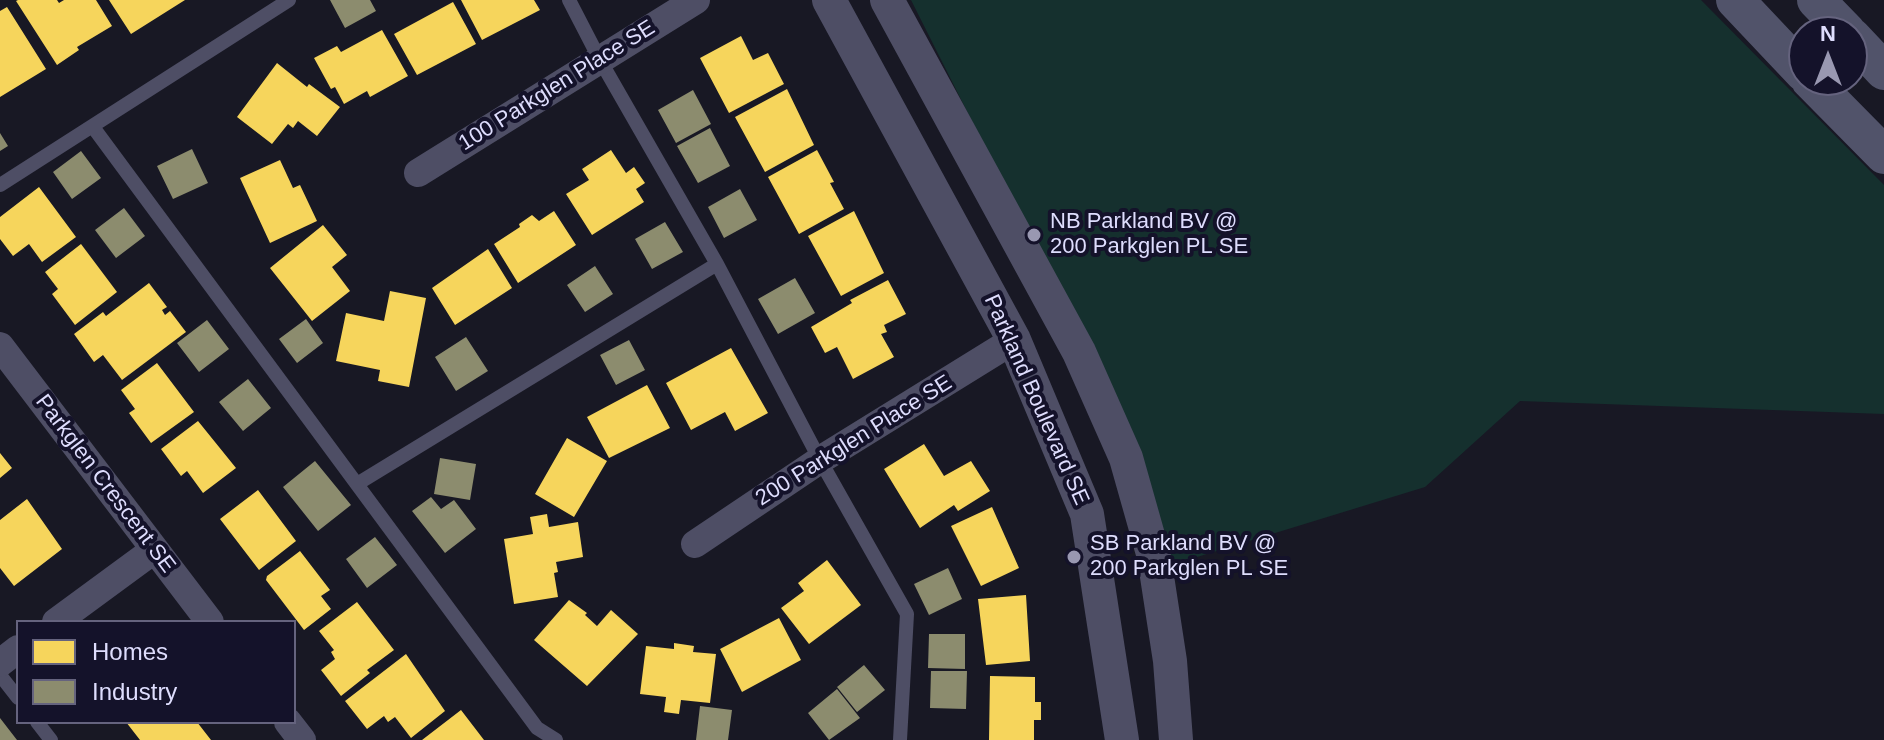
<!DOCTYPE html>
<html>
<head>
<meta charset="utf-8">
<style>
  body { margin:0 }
  #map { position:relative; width:1884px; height:740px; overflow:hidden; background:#181824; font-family:Helvetica,sans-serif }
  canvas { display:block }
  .legend { position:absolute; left:16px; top:620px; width:280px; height:104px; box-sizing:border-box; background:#14122a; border:2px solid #65637e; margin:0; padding:10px 14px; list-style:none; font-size:24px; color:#deddfd }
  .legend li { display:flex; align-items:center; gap:16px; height:40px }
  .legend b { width:40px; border:2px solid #65637e }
  .north { position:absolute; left:1788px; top:16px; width:80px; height:80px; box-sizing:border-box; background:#14122a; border:2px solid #65637e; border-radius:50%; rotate:0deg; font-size:22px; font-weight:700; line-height:32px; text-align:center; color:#deddfd }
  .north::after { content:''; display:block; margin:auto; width:28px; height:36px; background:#9998b1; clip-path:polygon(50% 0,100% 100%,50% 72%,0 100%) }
</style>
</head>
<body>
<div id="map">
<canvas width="1884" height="740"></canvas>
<ul class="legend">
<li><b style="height:22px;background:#f6d55c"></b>Homes</li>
<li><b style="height:22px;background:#8c8c6e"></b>Industry</li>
</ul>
<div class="north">N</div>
</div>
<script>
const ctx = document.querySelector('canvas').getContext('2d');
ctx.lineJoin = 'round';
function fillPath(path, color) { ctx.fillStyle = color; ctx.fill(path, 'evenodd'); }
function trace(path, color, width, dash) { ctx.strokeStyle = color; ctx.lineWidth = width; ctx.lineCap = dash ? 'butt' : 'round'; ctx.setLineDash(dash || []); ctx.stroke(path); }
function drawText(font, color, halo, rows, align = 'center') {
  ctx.font = font + ' Helvetica,sans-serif'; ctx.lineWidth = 8; ctx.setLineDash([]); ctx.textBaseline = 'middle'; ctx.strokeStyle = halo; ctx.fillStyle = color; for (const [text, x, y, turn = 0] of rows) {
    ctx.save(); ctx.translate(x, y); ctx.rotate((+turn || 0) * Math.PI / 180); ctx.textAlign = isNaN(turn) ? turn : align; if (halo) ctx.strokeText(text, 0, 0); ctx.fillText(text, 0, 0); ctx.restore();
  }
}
const green = new Path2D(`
  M911,0H1701L1884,185V414L1520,401L1425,487L1171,565L1092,360Z`);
const homes = new Path2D(`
  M18,0H57L59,3L64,0H96L112,26L77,47L79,50L57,65L16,1Z
  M109,0H185L131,34Z
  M461,0H534L540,10L482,40Z
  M453,2L476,44L417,75L394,34Z
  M7,7L46,69L0,97V11Z
  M382,30L408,76L370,97L367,91L344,104L335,87L331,89L314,58L337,46L341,52Z
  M741,36L753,60L768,53L784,84L729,113L700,58Z
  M277,63L307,87L309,84L340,107L317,136L298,121L293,128L288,124L272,144L237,117Z
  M787,89L814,145L765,172L735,117Z
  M611,150L626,173L634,167L645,183L636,189L644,202L592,235L566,194L589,180L582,169Z
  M817,150L834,182L830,183L844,209L799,234L768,177Z
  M280,160L293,188L300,185L317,221L270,243L240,178Z
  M39,187L76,237L42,262L29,244L13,256L0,239V217Z
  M554,211L576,245L518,283L494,244L520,227L519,224L532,215L539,221Z
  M854,211L884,273L841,296L808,236Z
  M323,225L347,255L332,267L350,291L312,321L270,268Z
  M81,244L117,292L75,325L52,294L58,289L45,272Z
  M488,249L512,288L455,325L432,288Z
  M888,280L906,314L884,325L887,332L881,334L894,357L853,379L837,347L825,353L811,327L852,303L850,300Z
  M149,283L167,307L162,310L165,315L170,311L186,332L122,380L103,355L94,362L74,334L103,312L106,316Z
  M390,291L426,298L409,387L378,381L380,370L336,361L346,313L384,321Z
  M731,348L768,413L735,431L725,412L691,430L666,383Z
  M157,363L194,412L151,443L129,413L135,409L121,390Z
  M647,385L670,428L609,458L587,417Z
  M198,421L236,468L203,493L187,471L181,476L161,449Z
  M567,438L607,461L574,517L535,494Z
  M924,444L944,476L971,461L990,491L958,511L954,505L920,528L884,469Z
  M0,453L12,468L0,478Z
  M258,490L296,541L259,570L220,519Z
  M27,499L62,549L14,586L0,568V520Z
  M992,507L1019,568L981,586L951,526Z
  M547,514L549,527L578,522L583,557L556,562L558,572L554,573L558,597L514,604L504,539L533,534L530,517Z
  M300,551L330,590L321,596L331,609L304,630L266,580L267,576Z
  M827,560L861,605L809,644L781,608L804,591L798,583Z
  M1026,595L1030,661L986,665L978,599Z
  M569,600L587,613L585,615L597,626L611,610L638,634L587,686L534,640Z
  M357,602L394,650L367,670L370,673L341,696L321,670L335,659L331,652L334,650L319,631Z
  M779,618L801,660L742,692L720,649Z
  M674,643L694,646L693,652L716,654L710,703L681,700L679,714L664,712L666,697L640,694L646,646L674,649Z
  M406,654L445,711L411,738L395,717L388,722L384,716L367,729L345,701Z
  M990,676L1035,677V702H1041V720H1034V740H989Z
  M461,710L484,740H422Z
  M126,722H197L211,740H140Z`);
const industry = new Path2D(`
  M330,0H370L376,11L345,28Z
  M693,90L711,124L676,143L658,110Z
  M710,128L730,166L698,183L677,146Z
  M0,133L8,146L0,151Z
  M192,149L208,183L173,199L157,166Z
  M81,151L101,178L72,199L53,172Z
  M740,189L757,220L724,238L708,207Z
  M124,208L145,236L116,258L95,230Z
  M665,222L683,252L652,269L635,239Z
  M595,266L613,294L585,312L567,285Z
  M795,278L815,313L778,334L758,299Z
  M306,319L323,343L297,363L279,339Z
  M207,320L229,349L199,372L177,343Z
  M466,337L488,371L456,391L435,357Z
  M629,340L645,370L616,385L600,355Z
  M248,379L271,408L243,431L219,402Z
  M440,458L476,464L470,500L434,494Z
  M315,461L351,505L318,531L283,487Z
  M431,497L441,509L454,500L476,529L445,553L412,511Z
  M375,537L397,565L367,588L346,559Z
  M948,568L962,599L929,615L914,584Z
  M929,634H965V669L928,668Z
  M864,665L885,690L857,712L837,687Z
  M931,671H967L966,709L930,708Z
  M837,689L860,718L829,740L808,713Z
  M700,706L732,710L728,740H696Z
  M0,718L17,740H0Z`);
const service = new Path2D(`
  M569,0L600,60L717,264L820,460L907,614L900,740
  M93,127L537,728L556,740
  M0,185L289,0
  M357,484L717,264
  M0,675L18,698
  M37,722L51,740`);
const minor = new Path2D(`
  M418,173L696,0
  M0,346L210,622
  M695,544L820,460L1014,340
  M56,622L154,550
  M0,663L18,649
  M288,722L302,740`);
const tertiary = new Path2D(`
  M829,0L1014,340L1087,514L1122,740
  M887,0L1079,352L1126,458L1154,557L1170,661L1176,740`);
const secondary = new Path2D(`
  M1735,0L1804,73
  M1816,0L1847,32
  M1852,37L1884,71
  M1810,80L1884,155`);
const markers = [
  [1034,235,8,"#9998b1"],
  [1074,557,8,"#9998b1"]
];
const streetNames = [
  ["100 Parkglen Place SE",557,86,-32],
  ["Parkland Boulevard SE",1036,400,66],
  ["200 Parkglen Place SE",854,441,-32],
  ["Parkglen Crescent SE",105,484,53]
];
const poiNames = [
  ["NB Parkland BV @",1050,222],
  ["200 Parkglen PL SE",1050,247],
  ["SB Parkland BV @",1090,544],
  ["200 Parkglen PL SE",1090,569]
];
fillPath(green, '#15302e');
fillPath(homes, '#f6d55c');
fillPath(industry, '#8c8c6e');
trace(service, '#4e4e65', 14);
trace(minor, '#4e4e65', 28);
trace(tertiary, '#4e4e65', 34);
trace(secondary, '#51536a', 38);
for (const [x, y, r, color] of markers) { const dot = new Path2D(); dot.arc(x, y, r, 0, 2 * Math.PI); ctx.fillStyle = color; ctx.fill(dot); trace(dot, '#14122a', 3); }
drawText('22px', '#deddfd', '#14122a', streetNames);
drawText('22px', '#deddfd', '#14122a', poiNames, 'left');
</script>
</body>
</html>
